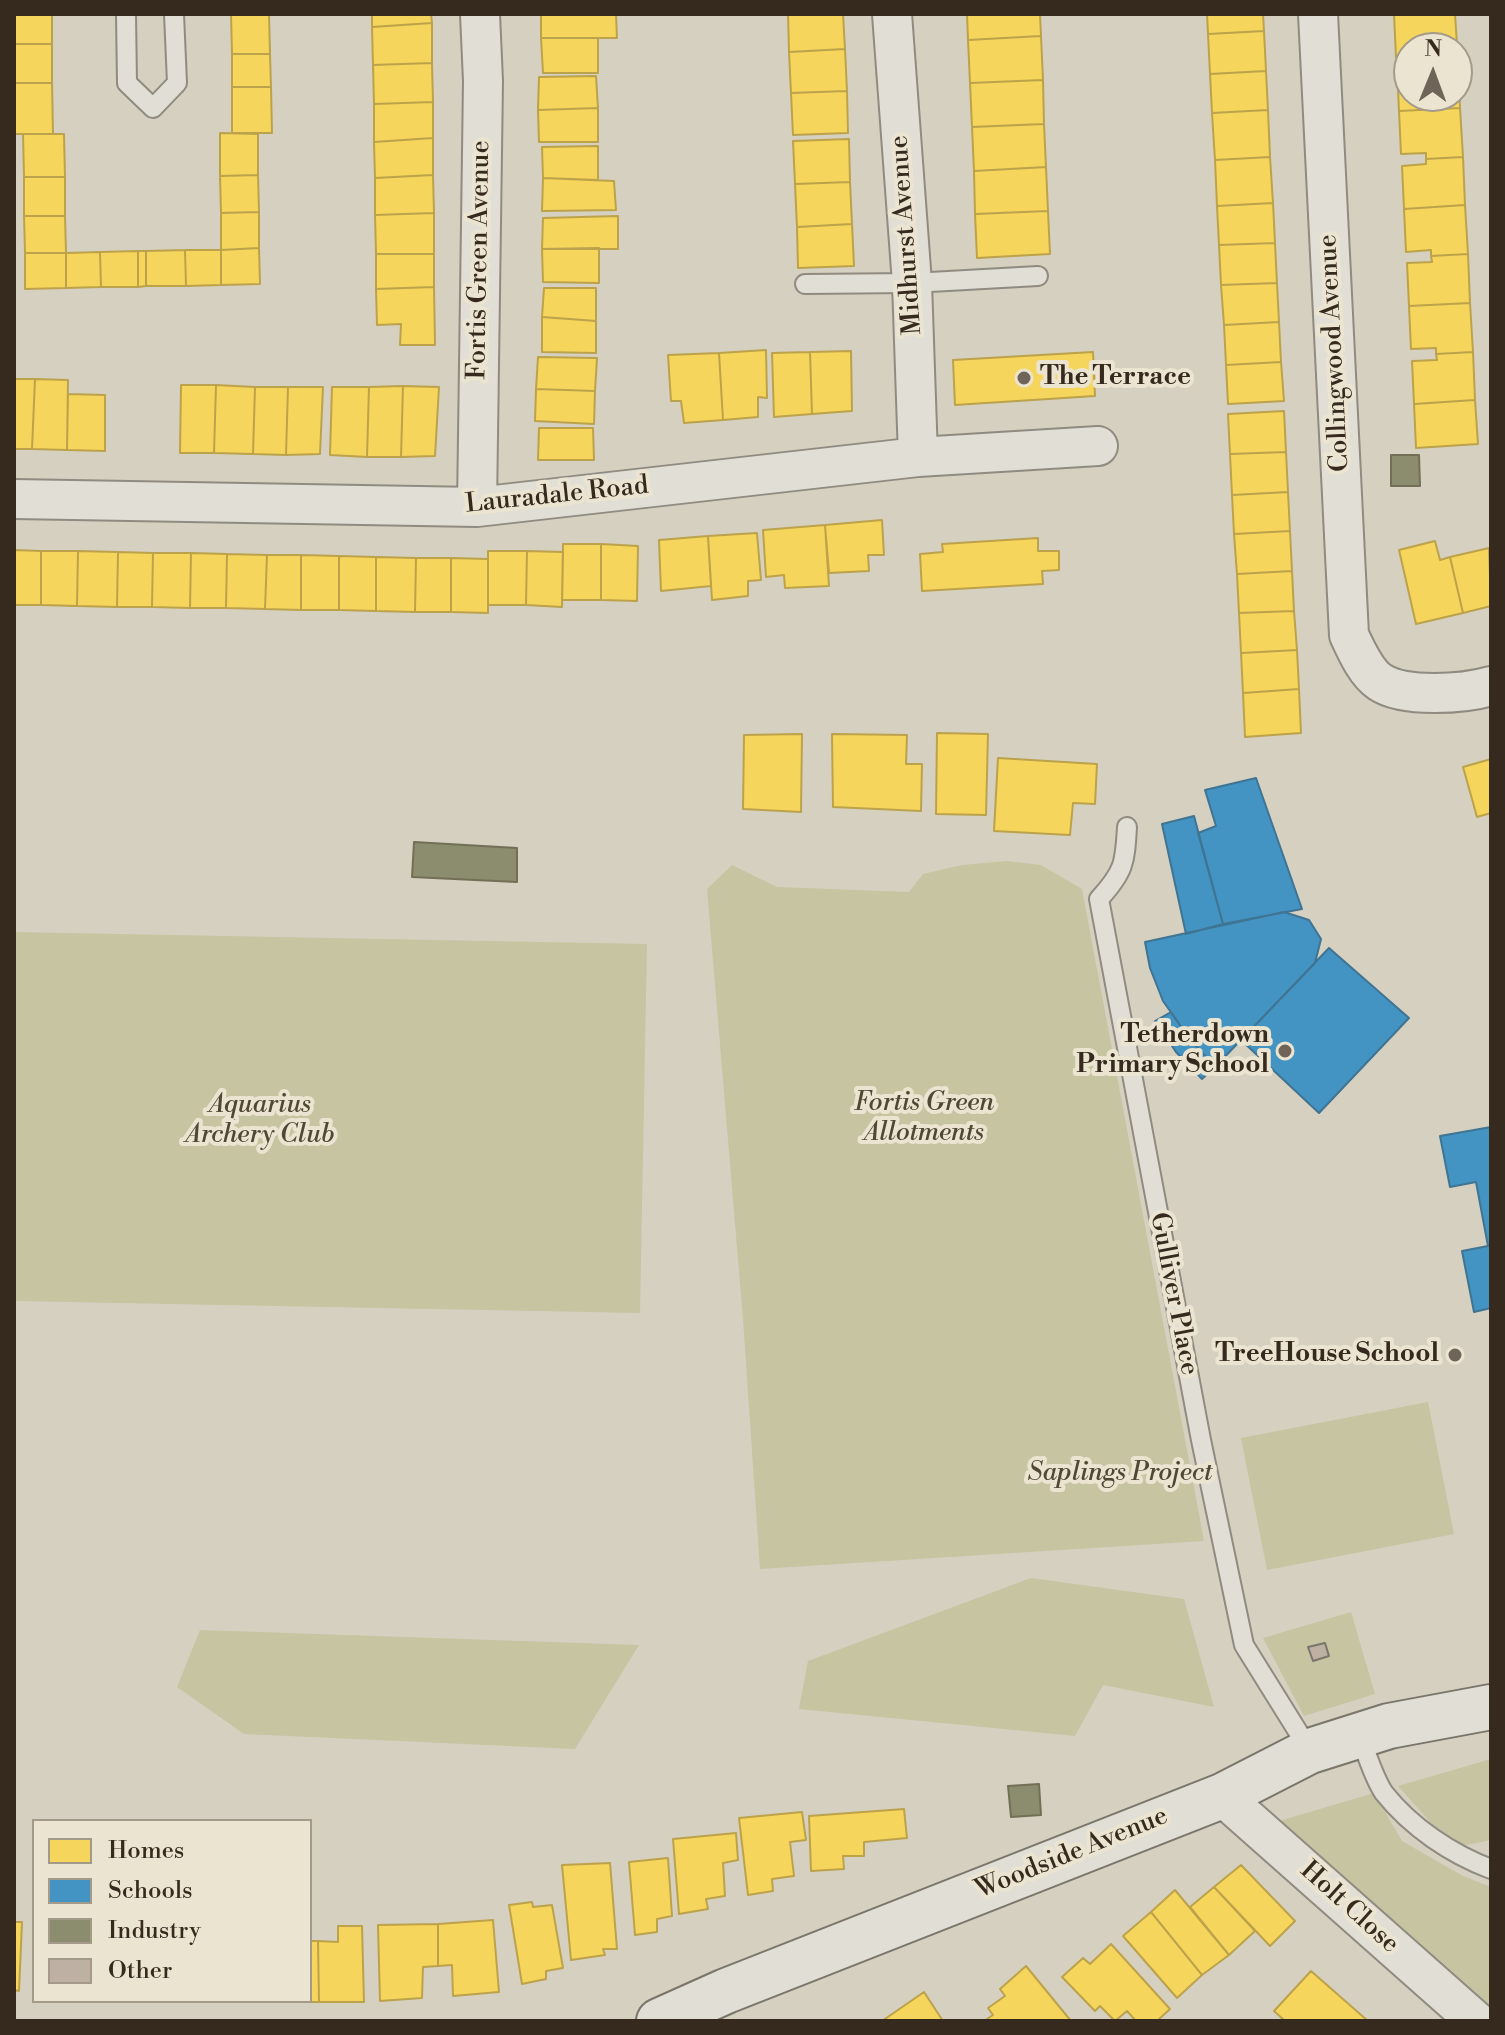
<!DOCTYPE html>
<html>
<head>
<meta charset="utf-8">
<style>
  body { margin:0 }
  #map { position:relative; width:1505px; height:2035px; overflow:hidden; background:#d6d0c0; font-family:"Libre Bodoni",serif }
  canvas { display:block }
  .frame { position:absolute; inset:0; border:16px solid #362a1f; pointer-events:none }
  .legend { position:absolute; left:32px; top:1819px; width:280px; height:184px; box-sizing:border-box; background:#ebe4d0; border:2px solid #a39a89; margin:0; padding:10px 14px; list-style:none; font-size:24px; color:#362a1f }
  .legend li { display:flex; align-items:center; gap:16px; height:40px }
  .legend b { width:40px; border:2px solid #a39a89 }
  .north { position:absolute; left:1393px; top:32px; width:80px; height:80px; box-sizing:border-box; background:#ebe4d0; border:2px solid #a39a89; border-radius:50%; rotate:1deg; font-size:22px; font-weight:700; line-height:32px; text-align:center; color:#362a1f }
  .north::after { content:''; display:block; margin:auto; width:28px; height:36px; background:#6e6457; clip-path:polygon(50% 0,100% 100%,50% 72%,0 100%) }
</style>
</head>
<body>
<div id="map">
<canvas width="1505" height="2035"></canvas>
<div class="frame"></div>
<ul class="legend">
<li><b style="height:22px;background:#f6d55c"></b>Homes</li>
<li><b style="height:22px;background:#4393c3"></b>Schools</li>
<li><b style="height:22px;background:#8c8c6e"></b>Industry</li>
<li><b style="height:22px;background:#beb0a3"></b>Other</li>
</ul>
<div class="north">N</div>
</div>
<script>
const ctx = document.querySelector('canvas').getContext('2d');
ctx.lineJoin = 'round';
function fillPath(path, color) { ctx.fillStyle = color; ctx.fill(path, 'evenodd'); }
function trace(path, color, width, dash) { ctx.strokeStyle = color; ctx.lineWidth = width; ctx.lineCap = dash ? 'butt' : 'round'; ctx.setLineDash(dash || []); ctx.stroke(path); }
function drawText(font, color, halo, rows, align = 'center') {
  ctx.font = font + ' "Libre Bodoni",serif'; ctx.lineWidth = 8; ctx.setLineDash([]); ctx.textBaseline = 'middle'; ctx.strokeStyle = halo; ctx.fillStyle = color; for (const [text, x, y, turn = 0] of rows) {
    ctx.save(); ctx.translate(x, y); ctx.rotate((+turn || 0) * Math.PI / 180); ctx.textAlign = isNaN(turn) ? turn : align; if (halo) ctx.strokeText(text, 0, 0); ctx.fillText(text, 0, 0); ctx.restore();
  }
}
const green = new Path2D(`
  M1007,861L1041,865L1082,889L1204,1541L760,1569L743,1319L707,889L732,865L777,887L909,892L923,874L962,865Z
  M14,932L647,944L640,1313L14,1301Z
  M1428,1402L1454,1534L1267,1570L1241,1438Z
  M1031,1578L1184,1599L1214,1707L1103,1685L1075,1736L799,1709L808,1661Z
  M1351,1612L1375,1694L1304,1716L1263,1638Z
  M200,1630L639,1645L575,1749L244,1734L177,1687Z
  M1491,1759V1840L1462,1846L1430,1822L1398,1786Z
  M1374,1793L1402,1841L1463,1876L1491,1887V2007L1298,1842L1279,1821Z`);
const homes = new Path2D(`
  M14,14H52V44H14Z
  M231,14H269L270,54H232Z
  M372,14H431L432,23L372,27Z
  M541,14H616L617,38H541Z
  M788,14H843L845,49L789,52Z
  M967,14H1040L1041,36L968,40Z
  M1207,14H1263L1264,31L1208,34Z
  M1394,14H1455L1458,59L1457,48H1409V56L1396,57Z
  M432,23V63L373,65L372,27Z
  M1264,31L1266,71L1210,74L1208,34Z
  M1041,36L1043,80L970,83L968,40Z
  M541,38H598V73H543Z
  M14,44H52V83H14Z
  M845,49L847,91L791,93L789,52Z
  M232,54H270L271,87H232Z
  M1458,59L1460,108L1399,111L1397,68L1409,67V96H1457Z
  M432,63L433,102L374,104L373,65Z
  M1266,71L1268,110L1212,113L1210,74Z
  M596,76L598,108L538,110L539,77Z
  M1043,80L1044,124L972,127L970,83Z
  M14,83H52L53,134H14Z
  M232,87H271L272,133H232Z
  M847,91L848,133L793,135L791,93Z
  M433,102V138L374,142V104Z
  M598,108V142H539L538,110Z
  M1460,108L1463,157L1426,159V153L1401,154L1399,111Z
  M1268,110L1270,157L1215,160L1212,113Z
  M1044,124L1046,167L974,171L972,127Z
  M220,133L258,134V175L220,176Z
  M23,134H64L65,177H24Z
  M433,138V175L375,178L374,142Z
  M849,139L850,182L795,184L793,141Z
  M598,146V180L543,178L542,147Z
  M1270,157L1273,203L1217,206L1215,160Z
  M1463,157L1465,205L1404,209L1402,166L1426,164V159Z
  M1046,167L1048,211L975,214L974,171Z
  M258,175L259,212L221,213L220,176Z
  M433,175L434,213L375,215V178Z
  M24,177H65V216H24Z
  M543,178L614,181L616,210L542,211Z
  M850,182L852,224L797,227L795,184Z
  M1273,203L1275,243L1219,245L1217,206Z
  M1465,205L1468,254L1431,256V250L1406,252L1404,209Z
  M1048,211L1050,254L977,258L975,214Z
  M259,212V248L221,250V213Z
  M434,213V254H376L375,215Z
  M24,216H65L66,253H25Z
  M618,216V249H542L543,218Z
  M852,224L854,266L798,268L797,227Z
  M1275,243L1277,283L1221,285L1219,245Z
  M259,248L260,284L221,285V250Z
  M599,248V283L543,282L542,249Z
  M185,250H221V285L186,286Z
  M185,250L186,286H146V251Z
  M138,251V287H101L100,252Z
  M138,251H146V286L138,287Z
  M100,252L101,287L66,288V253Z
  M25,253H66V288L25,289Z
  M376,254H434V287L376,289Z
  M1468,254L1470,303L1409,306L1407,263L1432,262L1431,256Z
  M1277,283L1279,322L1224,325L1221,285Z
  M434,287L435,345H400L401,324L377,325L376,289Z
  M544,288H596V321L542,317Z
  M1470,303L1473,352L1436,354V348L1411,349L1409,306Z
  M542,317L596,321V353L542,352Z
  M1279,322L1281,362L1226,365L1224,325Z
  M766,350L767,398L758,397V417L723,420L719,353Z
  M851,351L852,411L812,414L810,352Z
  M810,352L812,414L774,417L772,353Z
  M1093,352L1095,396L955,405L953,360Z
  M1473,352L1475,400L1414,404L1412,361L1437,360L1436,354Z
  M719,353L723,420L684,423L681,401H671L668,355Z
  M538,357L597,358L595,391L536,389Z
  M1281,362L1284,401L1228,404L1226,365Z
  M14,379H35L32,449H14Z
  M35,379L68,380L67,450L32,449Z
  M181,385H216L214,453H180Z
  M216,385L255,387L253,454L214,453Z
  M403,386L439,387L435,456L401,457Z
  M403,386L401,457H367L369,387Z
  M255,387H288L286,455L253,454Z
  M288,387H323L320,454L286,455Z
  M332,387H369L367,457L330,455Z
  M536,389L595,391L594,424L535,421Z
  M68,394L105,395V451L67,450Z
  M1475,400L1478,444L1416,448L1414,404Z
  M1284,411L1286,452L1230,454L1228,414Z
  M539,428H593L594,460H538Z
  M1286,452L1288,492L1232,495L1230,454Z
  M1288,492L1290,531L1234,534L1232,495Z
  M882,520L884,555H868L869,571L829,573L825,525Z
  M825,525L829,586L785,588L784,575L766,577L763,530Z
  M1290,531L1292,571L1237,574L1234,534Z
  M757,533L761,580L748,581V596L712,600L708,536Z
  M708,536L711,586L661,591L659,540Z
  M1038,538V551H1059V570L1042,571L1043,584L922,591L920,554L943,552L942,544Z
  M1435,541L1440,560L1450,557L1463,613L1416,624L1399,550Z
  M563,544H601V600H562Z
  M601,544L638,546L637,601L601,600Z
  M1489,548L1491,606L1463,613L1450,557Z
  M14,550L41,551V605H14Z
  M41,551H78L77,606L41,605Z
  M78,551L118,552L117,607L77,606Z
  M488,551H527L526,605H488Z
  M527,551L563,552L562,607L526,605Z
  M118,552L153,553L152,607H117Z
  M153,553H191L190,608L152,607Z
  M191,553L227,554L226,608H190Z
  M227,554L267,555L265,609L226,608Z
  M267,555H301V610L265,609Z
  M301,555L339,556V610H301Z
  M339,556L376,557V611L339,610Z
  M376,557L416,558L415,612L376,611Z
  M416,558H451V612H415Z
  M451,558L488,559V613L451,612Z
  M1292,571L1294,611L1239,613L1237,574Z
  M1294,611L1297,650L1241,653L1239,613Z
  M1297,650L1299,689L1243,693L1241,653Z
  M1299,689L1301,733L1245,737L1243,693Z
  M937,733L988,734L986,815L936,814Z
  M802,734L801,812L743,809L744,735Z
  M832,734L907,735L906,764H922L921,811L833,807Z
  M998,758L1097,764L1095,804L1073,803L1070,835L994,831Z
  M1491,759V813L1477,817L1463,767Z
  M904,1809L907,1838L864,1842V1856H843L844,1869L811,1871L809,1816Z
  M802,1812L806,1840L790,1842L794,1876L772,1879L773,1891L748,1895L739,1818Z
  M736,1833L738,1860L723,1863L725,1896L706,1899L708,1909L679,1914L673,1839Z
  M668,1858L672,1916L657,1919V1932L635,1935L629,1862Z
  M610,1863L617,1949H603L605,1955L571,1960L562,1865Z
  M1241,1865L1295,1921L1270,1946L1214,1887Z
  M1214,1887L1255,1931L1229,1955L1190,1907Z
  M1175,1890L1229,1955L1202,1975L1151,1912Z
  M532,1902L533,1907L552,1905L563,1968L546,1971V1979L522,1984L509,1905Z
  M1151,1912L1202,1975L1177,1998L1123,1936Z
  M493,1920L499,1992L453,1996L452,1965L438,1966V1924Z
  M14,1922H22L19,1991L14,1990Z
  M438,1924V1966L423,1967L422,1998L380,2001L378,1925Z
  M338,1926H362L364,2002H319L318,1941L338,1942Z
  M310,1941H318L319,2002H268L310,2001Z
  M1111,1944L1170,2009L1157,2021H1136L1127,2011L1115,2021L1100,2006L1095,2011L1062,1977L1083,1958L1090,1964Z
  M1026,1966L1071,2021H984L993,2015L988,2008L1005,1996L1000,1989Z
  M1311,1971L1368,2021H1285L1274,2011Z
  M924,1992L943,2021H882Z`);
const schools = new Path2D(`
  M1256,778L1302,909L1223,924L1198,833L1216,826L1205,790Z
  M1194,816L1223,924L1186,934L1162,824Z
  M1284,912L1309,920L1321,939L1315,963L1215,1067L1189,1038L1163,1001L1150,968L1145,942Z
  M1329,948L1409,1018L1319,1113L1241,1040Z
  M1171,1012L1189,1038L1215,1067L1202,1079L1176,1052L1155,1021Z
  M1491,1127V1308L1474,1312L1462,1251L1488,1246L1476,1182L1450,1187L1440,1136Z`);
const industry = new Path2D(`
  M1391,455H1419L1420,486H1391Z
  M414,842L517,848V882L412,877Z
  M1039,1784L1041,1815L1011,1817L1008,1786Z`);
const building = new Path2D(`
  M1325,1643L1329,1656L1313,1661L1308,1647Z`);
const lane = new Path2D(`
  M126,14L127,83L153,108L177,83L174,14
  M805,284L912,283L1038,276
  M1127,827C1125,863 1124,872 1099,899L1201,1440L1244,1645L1310,1751
  M1359,1735C1367,1753 1373,1777 1384,1793C1411,1827 1451,1854 1491,1869`);
const street = new Path2D(`
  M892,14L912,283L918,457
  M1318,14L1349,635C1356,650 1366,673 1380,682C1404,698 1464,694 1491,686
  M14,499L477,507L918,457L1098,446
  M477,507L483,81L480,14
  M1222,1796L1476,2021`);
const secondary = new Path2D(`
  M659,2021L726,1991L1222,1796L1310,1751L1389,1726L1491,1707`);
const markers = [
  [1024,378,8,"#6e6457"],
  [1285,1051,8,"#6e6457"],
  [1455,1355,8,"#6e6457"]
];
const streetNames = [
  ["Midhurst Avenue",907,235,-94],
  ["Fortis Green Avenue",480,260,-89],
  ["Collingwood Avenue",1335,353,-93],
  ["Lauradale Road",557,496,-6],
  ["Gulliver Place",1173,1294,79],
  ["Woodside Avenue",1072,1854,-22],
  ["Holt Close",1349,1908,42]
];
const poiNames = [
  ["The Terrace",1040,378,"left"],
  ["Tetherdown",1269,1036],
  ["Primary School",1269,1066],
  ["TreeHouse School",1439,1355]
];
const parkNames = [
  ["Fortis Green",924,1104],
  ["Allotments",924,1134],
  ["Aquarius",260,1106],
  ["Archery Club",260,1136],
  ["Saplings Project",1120,1474]
];
fillPath(green, '#c7c4a2');
fillPath(homes, '#f6d55c');
trace(homes, '#bca24a', 2);
fillPath(schools, '#4393c3');
trace(schools, '#3f7492', 2);
fillPath(industry, '#8c8c6e');
trace(industry, '#726f56', 2);
fillPath(building, '#beb0a3');
trace(building, '#7a756b', 2);
trace(lane, '#908b81', 22);
trace(street, '#908b81', 42);
trace(secondary, '#7a756b', 48);
trace(lane, '#e0ded5', 18);
trace(street, '#e0ded5', 38);
trace(secondary, '#e0ded5', 44);
for (const [x, y, r, color] of markers) { const dot = new Path2D(); dot.arc(x, y, r, 0, 2 * Math.PI); ctx.fillStyle = color; ctx.fill(dot); trace(dot, '#ebe4d0', 3); }
drawText('26px', '#362a1f', '#ebe4d0', streetNames);
drawText('bold 26px', '#362a1f', '#ebe4d0', poiNames, 'right');
drawText('italic 26px', '#504734', '#ebe4d0', parkNames);
</script>
</body>
</html>
